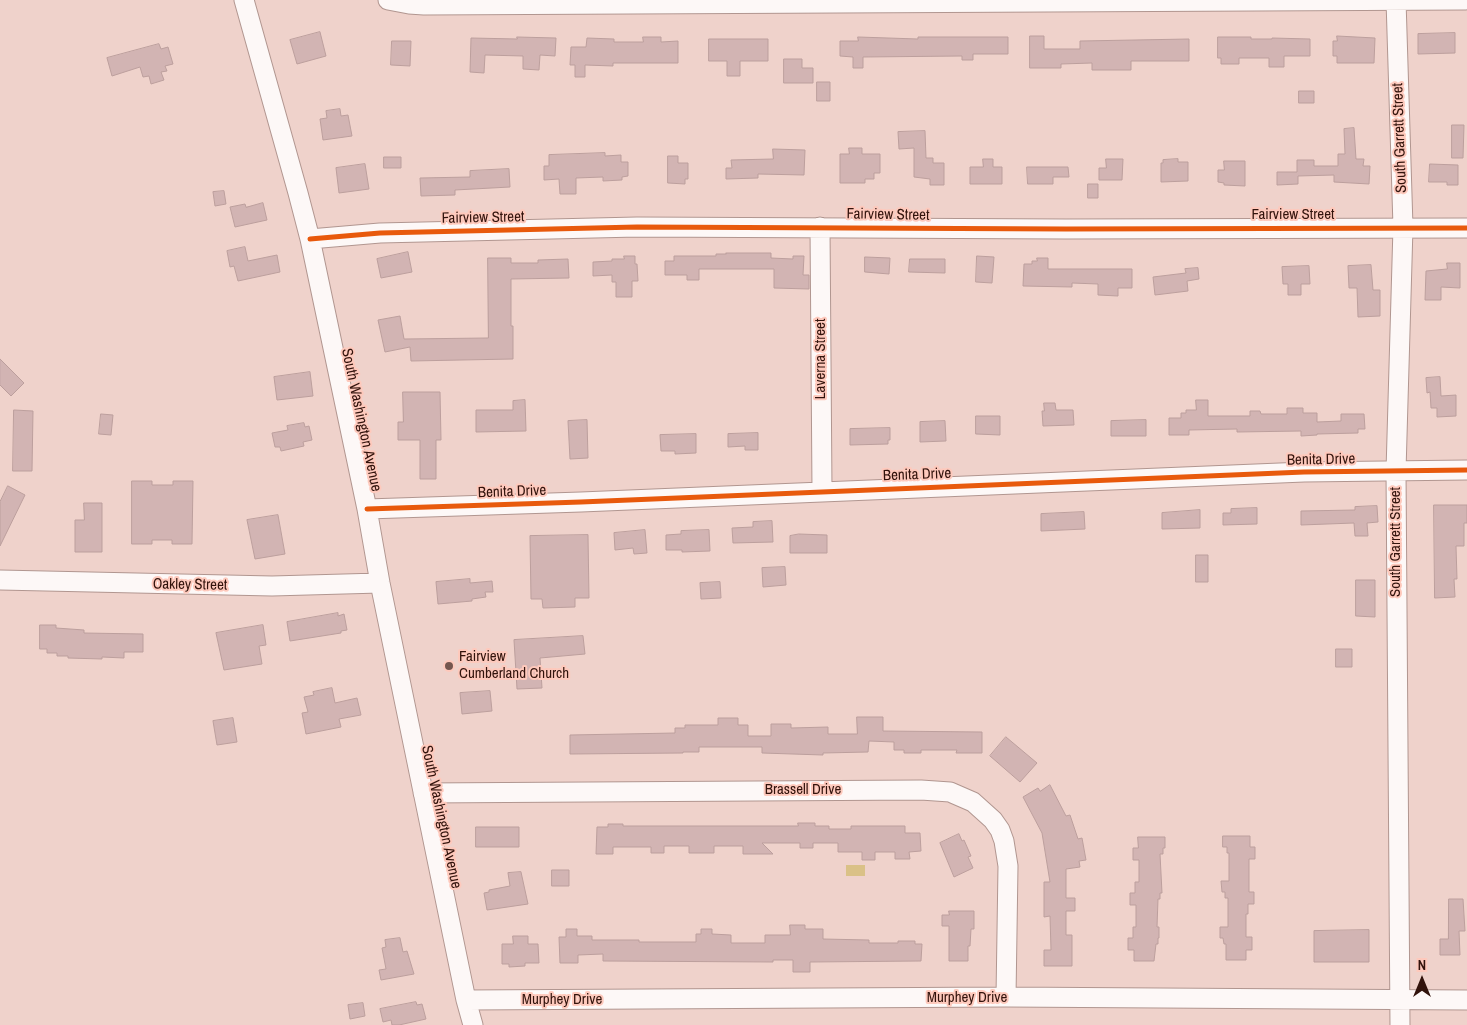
<!DOCTYPE html>
<html>
<head>
<meta charset="utf-8">
<style>
  body { margin:0 }
  #map { position:relative; width:1467px; height:1025px; overflow:hidden; background:#efd2cb; font-family:"Archivo Narrow",sans-serif }
  canvas { display:block }
  .north { position:absolute; left:1397px; top:955px; width:50px; height:50px; -webkit-text-stroke:4px #fec9bc; paint-order:stroke; rotate:0deg; font-size:14px; font-weight:700; line-height:20px; text-align:center; color:#32130c }
  .north::after { content:''; display:block; margin:auto; width:18px; height:22px; background:#32130c; clip-path:polygon(50% 0,100% 100%,50% 72%,0 100%) }
</style>
</head>
<body>
<div id="map">
<canvas width="1467" height="1025"></canvas>
<div class="north">N</div>
</div>
<script>
const ctx = document.querySelector('canvas').getContext('2d');
ctx.lineJoin = 'round';
function fillPath(path, color) { ctx.fillStyle = color; ctx.fill(path, 'evenodd'); }
function trace(path, color, width, dash) { ctx.strokeStyle = color; ctx.lineWidth = width; ctx.lineCap = dash ? 'butt' : 'round'; ctx.setLineDash(dash || []); ctx.stroke(path); }
function drawText(font, color, halo, rows, align = 'center') {
  ctx.font = font + ' "Archivo Narrow",sans-serif'; ctx.lineWidth = 4; ctx.setLineDash([]); ctx.textBaseline = 'middle'; ctx.strokeStyle = halo; ctx.fillStyle = color; for (const [text, x, y, turn = 0] of rows) {
    ctx.save(); ctx.translate(x, y); ctx.rotate((+turn || 0) * Math.PI / 180); ctx.textAlign = isNaN(turn) ? turn : align; if (halo) ctx.strokeText(text, 0, 0); ctx.fillText(text, 0, 0); ctx.restore();
  }
}
const water = new Path2D(`
  M846,865H865V876H846Z`);
const building = new Path2D(`
  M320,32L326,56L297,64L290,40Z
  M1455,33V53L1418,54V34Z
  M1030,36H1044V49H1080V41L1189,39V61H1131V70H1092V63L1061,64V68H1030Z
  M1337,36L1375,38L1374,63H1337V56H1333V41H1337Z
  M517,37L556,38L555,56L540,55L539,70L523,69V56L485,55L484,73L470,72L471,38L517,39Z
  M643,37H661V42L678,41V63H613V66L585,65V77H575V65H570L571,47H586L587,38L614,39V42H643Z
  M858,37L918,39V37H1008V54H973V60H962V56L863,57V68H853V57L840,56V41H858Z
  M1218,37H1251V39H1272V38L1310,39V56H1284V67H1269V58H1239V64H1221V58H1218Z
  M709,39H768V61H740V76H727V61H709Z
  M392,41H411L410,66L391,65Z
  M159,44L161,49L168,47L173,64L165,66L167,71L161,72L164,80L151,84L149,76L143,77L140,67L112,76L107,58Z
  M784,59H802V68H813V83H784Z
  M817,82H830V101H817Z
  M1299,91H1314V103H1299Z
  M340,109L341,116L348,115L352,136L323,140L320,119L327,118L326,111Z
  M1452,125H1464L1463,158H1452Z
  M1354,128L1356,159H1364L1363,166H1370L1369,184L1334,182V175L1298,176V184L1277,185V172H1297V160H1314V166H1338V154H1345L1344,129Z
  M925,131L926,158H933V163H944V185H930V179L914,177V148L899,149L898,132Z
  M849,148H862V154H880V173H874V179H865V183H840V154H849Z
  M773,149L805,150L804,175L758,174V178L726,179V168H732L731,160L773,159Z
  M605,153V156L621,155V162H628V176L622,177V180L603,181V177L576,178V194H560L559,179L544,180V166H549V155Z
  M668,156H678V163H688V179H685V184L668,183Z
  M384,157H401V168H384Z
  M983,159H993V167H1002V184H970V167H983Z
  M1106,159H1123L1122,180H1099V168H1106Z
  M1178,159V162H1188V181L1161,182V163H1163V160Z
  M1224,161H1245V186L1224,185V183L1218,182V170H1224Z
  M365,164L369,189L339,193L336,168Z
  M1430,164L1458,165V185H1447V182H1429Z
  M1027,167H1068L1069,177H1053V184H1028Z
  M509,169L510,187L455,190V195L421,196L420,178L470,177V171Z
  M1088,184H1098V198H1088Z
  M224,191L226,204L215,206L213,192Z
  M263,203L267,220L235,227L230,207L245,204L246,207Z
  M245,247L248,261L277,255L280,272L238,281L234,266L230,267L227,251Z
  M408,252L412,272L381,278L377,259Z
  M726,253H771V258L793,259V256H804L803,275H809V289L774,288V269H699V280H687V275H665V261H674V256H716V254H726Z
  M624,256H635V264H637L638,281H632V297H616V282H612V275L593,276V262L612,261V259H624Z
  M977,256L994,257L992,283L976,282Z
  M865,257L890,258L889,274L865,272Z
  M488,258H511V263H538V260L568,259L569,278L511,279V326H513V359L411,361L410,347L385,352L378,320L400,316L404,339L488,338Z
  M1037,258H1048V269H1132V288H1118V296L1098,295V284L1072,283V287L1023,286L1024,264H1032V261H1037Z
  M910,259H945V273L909,272Z
  M1447,263H1460V288L1441,287V300H1425L1426,271L1447,269Z
  M1371,265L1373,290H1380V316L1358,317L1357,288H1349L1348,266Z
  M1309,266L1310,284H1301V295H1288V284H1283L1282,267Z
  M1198,268L1199,279L1187,281L1188,291L1155,295L1153,277L1186,273L1185,269Z
  M0,359L24,383L11,396L0,385Z
  M310,372L313,396L277,400L274,377Z
  M1440,377L1441,396L1456,395V416L1437,417V408H1431L1430,392L1427,393L1426,378Z
  M403,392H440L441,440H436V479H420V440H398V422H403Z
  M525,400L526,431L476,432V410H513V401Z
  M1196,400H1208V416H1250V411H1260L1261,414H1287V408H1303V413H1317V422L1341,421V414H1364L1365,429H1358V433L1317,434V435L1301,436V431L1237,432V429L1189,430V435H1169V418H1181V413H1186V410H1196Z
  M1044,403H1055L1056,410H1073L1074,425L1043,426L1042,411H1044Z
  M14,410L33,411L32,471H13Z
  M101,414L113,415L111,435L99,434Z
  M976,416H1000V435L976,434Z
  M587,420L588,458L570,459L568,421Z
  M1146,420V436H1111V421Z
  M945,421L946,441L920,442V422Z
  M304,423L305,427L309,426L312,440L303,442L304,446L281,451L280,447H275L272,433L288,430L287,426Z
  M890,428V440H888V444L850,445V429Z
  M758,433V450H745V446L728,447V434Z
  M696,434V453L675,454V451H661L660,435Z
  M132,481H152V485H173V481H193L192,544H172V540H152V544H132Z
  M8,486L25,495L0,546V502Z
  M84,503H102V552H75V520H84Z
  M1434,505H1467V523H1464V546H1456L1457,579H1454L1455,597L1435,598Z
  M1377,506L1378,522L1367,523L1368,536H1355L1354,523L1301,525V511L1355,510V507Z
  M1257,508V524L1223,525V513H1231V509Z
  M1200,510V528L1162,529V513Z
  M1084,512L1085,529L1041,531V514Z
  M278,515L285,554L255,559L247,520Z
  M772,521L773,542L733,543L732,528L753,527V522Z
  M645,530L647,553L634,554L633,548L615,550L614,533Z
  M709,530L710,551L682,552V550H666V535L681,534V531Z
  M799,534L827,535V553H790V536Z
  M588,535L589,598H575V607L543,608L542,599H531L530,536Z
  M1196,555H1208V582H1196Z
  M785,567L786,585L763,587L762,568Z
  M470,579V583L492,581L493,592H485L486,597L472,599V601L438,604L436,582Z
  M1356,580H1375V617L1356,616Z
  M720,582L721,598L701,599L700,583Z
  M338,613V616L344,614L347,630L341,631V633L290,641L287,622Z
  M40,625H56V628L84,630V633L143,634V652H124V658L102,657V659L68,658V656H57V653H47V649H40Z
  M263,625L266,645L259,646L262,664L224,670L216,633Z
  M583,636L585,654L540,658L542,688L517,689L514,640Z
  M1336,649H1352V667H1336Z
  M332,688L335,703L357,698L361,715L339,719L341,727L306,734L302,713L308,712L304,697L314,695L313,692Z
  M490,691L492,711L462,714L460,693Z
  M857,717H883V731L982,732V753H956L957,750H921V753H904V750H894V742L869,741L868,752L823,753V755L762,753V747H699V752H683V753L570,754V735L675,733V728H685V725H718V718H738V725H748V736H771V724H791V728L828,727V734H857Z
  M233,718L237,742L217,745L213,721Z
  M1006,737L1037,763L1020,782L990,756Z
  M1050,785L1066,816L1070,815L1078,839L1082,838L1086,860L1079,861L1080,867L1066,869V898H1075V911H1066V935H1072V966H1044V950H1051L1050,916L1044,917V882H1050L1042,833L1023,797L1038,788L1040,791Z
  M798,823H815V826H829V829H851V826H905V833H920L921,851L909,852L910,859H895V852H875V860H862V852H838V843H813V848H800V843H762L773,854H743V846H714V853H689V846H664V853H651V847H613V854H596L597,827H608V824H623V826H798Z
  M476,827H519V847H476Z
  M959,834L962,841L964,840L971,856L968,857L973,868L954,877L940,843Z
  M1223,836H1250V847H1255V859H1249V892H1254V904H1248V914H1246V937H1252V950H1246V960H1226V944H1224L1223,938H1220V927H1228V898H1225V892H1222L1221,881H1229V853H1227V847H1223Z
  M1138,837H1165V848H1163V854H1160L1162,893H1160V899H1158L1157,927H1159V938H1158V944H1156L1154,961H1134V950H1128V938H1133V927H1136V905H1130V893H1135V882H1139V860H1133V848H1138Z
  M552,870H569V886H552Z
  M521,872L528,904L487,910L484,893L489,892V890L510,886L508,873Z
  M1449,899H1463L1465,931H1459L1460,955H1440V939H1448Z
  M949,911H974V929H971L970,946H968V961H949V926H942V915H949Z
  M790,925H805V929H823V939L869,940V943H898V941H915V944H922L921,961L810,962V972H793V960H773V962L603,961V954L578,955V963H560L559,937H566V929H577V936H592V940H639V942H696V934H701V929H712V934L731,935V943H765V935H790Z
  M1369,930V962H1314V931Z
  M513,936H528V944H538L539,963H525V966L509,967V964H502V944H513Z
  M400,938L403,952L407,951L414,974L381,980L379,970L386,969L382,948L386,947L385,940Z
  M416,1002L417,1005L422,1004L426,1019L399,1025H392L391,1020L383,1022L380,1009Z
  M363,1003L365,1016L350,1019L348,1005Z`);
const minor = new Path2D(`
  M244,0L298,193L310,239L367,509L380,583L466,1000L473,1025
  M388,0L409,4L424,5L1465,0
  M1396,0L1403,227L1396,471L1400,1025
  M820,227L822,491
  M310,239L380,233L637,227L1066,229L1467,228
  M367,509L581,502L1304,472L1467,470
  M0,580L272,586L380,583
  M423,793L921,790L950,792L973,802L993,820L1000,830L1004,841L1008,866L1006,997
  M466,1000L1006,997L1467,1000`);
const cycleway = new Path2D(`
  M310,239L380,233L637,227L1066,229L1467,228
  M367,509L581,502L1304,472L1467,470`);
const markers = [
  [449,666,5,"#74564f"]
];
const streetNames = [
  ["South Garrett Street",1400,138,-92],
  ["Fairview Street",888,215,1],
  ["Fairview Street",1293,215],
  ["Fairview Street",483,218,-1],
  ["Laverna Street",821,359,-90],
  ["South Washington Avenue",361,420,78],
  ["Benita Drive",1321,460,-1],
  ["Benita Drive",917,475,-2],
  ["Benita Drive",512,492,-2],
  ["South Garrett Street",1396,542,-90],
  ["Oakley Street",190,585,1],
  ["Brassell Drive",803,790],
  ["South Washington Avenue",441,817,78],
  ["Murphey Drive",967,998],
  ["Murphey Drive",562,1000]
];
const poiNames = [
  ["Fairview",459,657],
  ["Cumberland Church",459,674]
];
fillPath(water, '#dac187');
fillPath(building, '#d2b4b3');
trace(building, '#bc9f9d', 1);
trace(minor, '#b19690', 21);
trace(minor, '#fdf8f7', 19);
trace(cycleway, '#e8590c', 5);
for (const [x, y, r, color] of markers) { const dot = new Path2D(); dot.arc(x, y, r, 0, 2 * Math.PI); ctx.fillStyle = color; ctx.fill(dot); trace(dot, '#fec9bc', 2); }
drawText('15px', '#32130c', '#fec9bc', streetNames);
drawText('15px', '#32130c', '#fec9bc', poiNames, 'left');
</script>
</body>
</html>
